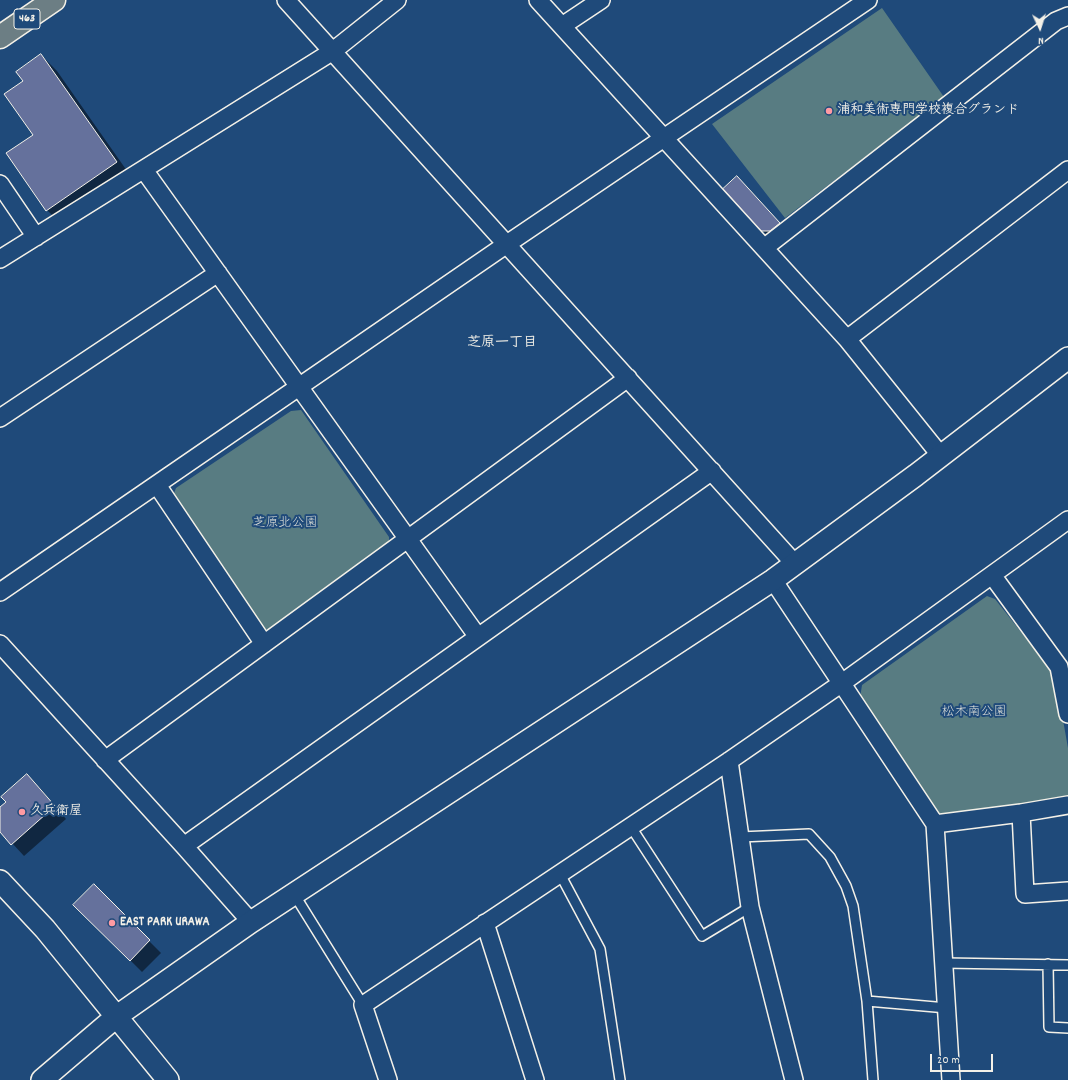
<!DOCTYPE html>
<html>
<head>
<meta charset="utf-8">
<style>
  body { margin:0 }
  #map { position:relative; width:1068px; height:1080px; overflow:hidden; background:#1f4a7a; font-family:Dekko,sans-serif }
  canvas { display:block }
  .north { position:absolute; left:1020px; top:8px; width:40px; height:40px; -webkit-text-stroke:3px #1f4a7a; paint-order:stroke; rotate:176deg; font-size:11px; font-weight:700; line-height:16px; text-align:center; color:#f4f1e8 }
  .north::after { content:''; display:block; margin:auto; width:14px; height:18px; background:#f4f1e8; clip-path:polygon(50% 0,100% 100%,50% 72%,0 100%) }
  .scale { position:absolute; left:930px; top:1054px; width:63px; height:18px; box-sizing:border-box; border:2px solid #f4f1e8; border-top:0; padding-left:5px; font-size:12px; line-height:14px; white-space:nowrap; color:#f4f1e8; -webkit-text-stroke:3px #1f4a7a; paint-order:stroke }
</style>
</head>
<body>
<div id="map">
<canvas width="1068" height="1080"></canvas>
<div class="north">N</div>
<div class="scale">20 m</div>
</div>
<script>
const ctx = document.querySelector('canvas').getContext('2d');
ctx.lineJoin = 'round';
function fillPath(path, color) { ctx.fillStyle = color; ctx.fill(path, 'evenodd'); }
function trace(path, color, width, dash) { ctx.strokeStyle = color; ctx.lineWidth = width; ctx.lineCap = dash ? 'butt' : 'round'; ctx.setLineDash(dash || []); ctx.stroke(path); }
function drawText(font, color, halo, rows, align = 'center') {
  ctx.font = font + ' Dekko,"Klee One",sans-serif'; ctx.lineWidth = 4; ctx.setLineDash([]); ctx.textBaseline = 'middle'; ctx.strokeStyle = halo; ctx.fillStyle = color; for (const [text, x, y, turn = 0] of rows) {
    ctx.save(); ctx.translate(x, y); ctx.rotate((+turn || 0) * Math.PI / 180); ctx.textAlign = isNaN(turn) ? turn : align; if (halo) ctx.strokeText(text, 0, 0); ctx.fillText(text, 0, 0); ctx.restore();
  }
}
const green = new Path2D(`
  M882,8L944,97L785,218L712,124Z
  M301,410L389,537V548L268,630L259,626L173,496L176,488L291,411Z
  M987,596L995,599L1055,675L1068,748V800L944,817L936,813L860,698L862,685Z`);
const shadow = new Path2D(`
  M41,55L57,71L132,178L63,226L47,210L24,81Z
  M744,185L787,231L770,238L762,230Z
  M39,787L66,819L24,856L0,830V809L7,802Z
  M94,886L161,953L142,972L75,905Z`);
const building = new Path2D(`
  M41,54L117,162L46,211L6,153L33,135L4,94L23,81L16,72Z
  M737,176L780,223L770,231H761L723,189Z
  M27,774L55,806L11,845L0,832V807L6,802L1,797Z
  M94,884L150,940L130,961L73,905Z`);
const service = new Path2D(`
  M631,827L702,936L750,907
  M740,837L809,834L830,857L846,886L853,906L867,1001L873,1080
  M560,874L600,949L620,1080
  M294,894L363,1005
  M944,963L1068,965
  M1048,964L1049,1027L1068,1028
  M867,1001L947,1008`);
const minor = new Path2D(`
  M286,0L795,564
  M538,0L847,339L941,456
  M562,26L601,0
  M144,170L478,637
  M0,184L36,237
  M764,248L1056,21L1068,16
  M0,259L333,51L397,0
  M847,339L1068,170
  M0,418L218,273
  M157,485L264,644
  M992,575L1059,667L1068,714
  M773,580L935,824L951,1080
  M0,592L507,244L868,0
  M0,644L184,846L251,922
  M105,760L628,378
  M729,761L750,907L794,1080
  M1021,813L1025,894L1068,891
  M935,824L1021,813L1068,805
  M184,846L712,471
  M485,923L535,1080
  M388,1080L363,1005L729,761L842,683L1068,520`);
const tertiary = new Path2D(`
  M0,881L45,929L168,1080
  M42,1080L117,1016L251,922L773,580L916,475L1068,358`);
const trunk = new Path2D(`
  M0,37L54,0`);
const markers = [
  [829,111,4,"#ff9aa2"],
  [22,812,4,"#ff9aa2"],
  [112,923,4,"#ff9aa2"]
];
const shields = [
  [27,19,26]
];
const shieldNames = [
  ["463",27,19]
];
const poiNames = [
  ["浦和美術専門学校複合グランド",837,111],
  ["久兵衛屋",30,812],
  ["EAST PARK URAWA",120,923]
];
const parkNames = [
  ["芝原北公園",285,524],
  ["松木南公園",974,713]
];
const neighbourhoodNames = [
  ["芝原一丁目",502,344]
];
fillPath(green, '#587c82');
fillPath(shadow, '#0007');
fillPath(building, '#65719c');
trace(building, '#f4f1e8', 1);
trace(service, '#f4f1e8', 12);
trace(minor, '#f4f1e8', 20);
trace(tertiary, '#f4f1e8', 24);
trace(trunk, '#f4f1e8', 25);
trace(service, '#1f4a7a', 9);
trace(minor, '#1f4a7a', 17);
trace(tertiary, '#1f4a7a', 21);
trace(trunk, '#6c7e84', 22);
for (const [x, y, r, color] of markers) { const dot = new Path2D(); dot.arc(x, y, r, 0, 2 * Math.PI); ctx.fillStyle = color; ctx.fill(dot); trace(dot, '#1f4a7a', 1.5); }
for (const [x, y, w] of shields) { const box = new Path2D(); box.roundRect(x - w / 2, y - 10, w, 20, 3); ctx.fillStyle = '#1f4a7a'; ctx.fill(box); trace(box, '#f4f1e8', 1); }
drawText('bold 12px', '#f4f1e8', null, shieldNames);
drawText('bold 13px', '#f4f1e8', '#1f4a7a', poiNames, 'left');
drawText('13px', '#dddfd9', '#1f4a7a', parkNames);
drawText('bold 14px', '#f4f1e8', '#1f4a7a', neighbourhoodNames);
</script>
</body>
</html>
